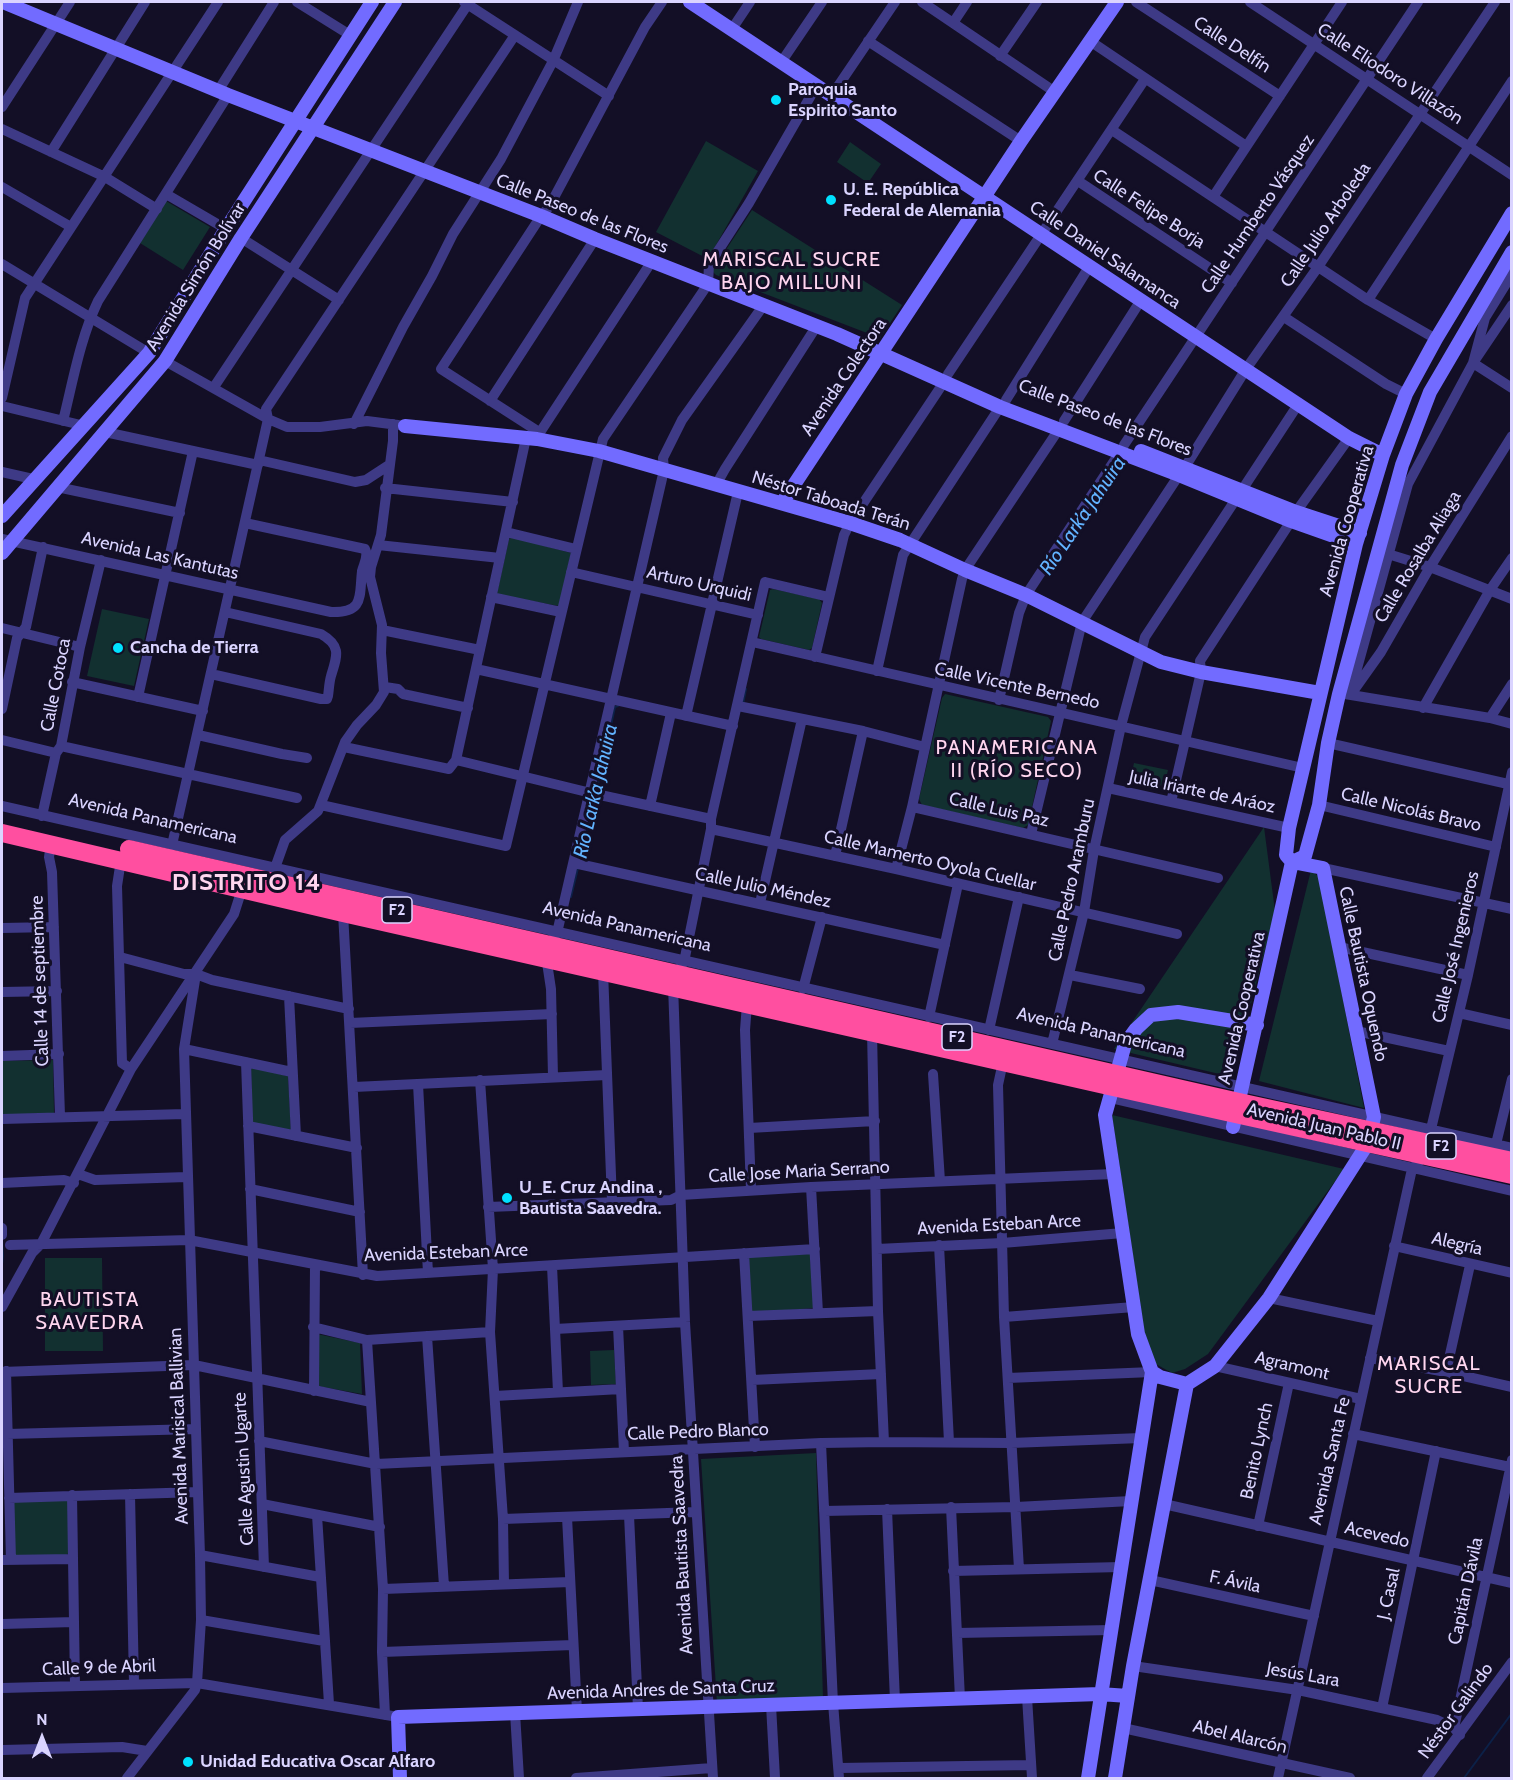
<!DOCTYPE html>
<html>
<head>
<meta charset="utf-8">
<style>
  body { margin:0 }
  #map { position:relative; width:1513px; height:1780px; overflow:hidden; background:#130f26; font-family:Cabin,sans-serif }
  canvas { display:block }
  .frame { position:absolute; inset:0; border:3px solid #dad4ff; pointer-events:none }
  .north { position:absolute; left:12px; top:1708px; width:60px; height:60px; -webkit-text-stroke:4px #130f26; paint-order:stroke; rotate:0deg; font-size:16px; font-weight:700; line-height:24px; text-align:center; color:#dad4ff }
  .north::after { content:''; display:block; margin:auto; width:21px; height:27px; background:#dad4ff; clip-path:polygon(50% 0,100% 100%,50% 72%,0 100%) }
</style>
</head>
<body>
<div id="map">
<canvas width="1513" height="1780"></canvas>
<div class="frame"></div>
<div class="north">N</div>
</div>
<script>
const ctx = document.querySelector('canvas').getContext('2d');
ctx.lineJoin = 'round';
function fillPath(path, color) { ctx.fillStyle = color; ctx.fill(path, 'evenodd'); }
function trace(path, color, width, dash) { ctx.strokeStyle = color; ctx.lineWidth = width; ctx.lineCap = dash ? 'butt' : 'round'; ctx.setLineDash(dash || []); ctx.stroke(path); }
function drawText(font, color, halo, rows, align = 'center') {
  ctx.font = font + ' Cabin,sans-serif'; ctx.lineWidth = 6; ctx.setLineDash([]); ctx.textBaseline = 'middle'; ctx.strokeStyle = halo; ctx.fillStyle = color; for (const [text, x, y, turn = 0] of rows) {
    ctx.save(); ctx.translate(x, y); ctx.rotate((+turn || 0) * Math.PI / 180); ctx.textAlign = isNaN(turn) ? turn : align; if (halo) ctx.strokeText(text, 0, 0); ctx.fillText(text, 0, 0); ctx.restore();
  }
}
const green = new Path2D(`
  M706,141L758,171L708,259L656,232Z
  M850,142L881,164L868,183L837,162Z
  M166,201L210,227L183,270L140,243Z
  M752,210L902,305L880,338L716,275L713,272L714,268Z
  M512,537L571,553L559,606L499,595L497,593L509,539Z
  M773,589L819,599L822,603L812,648L809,650L761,639L759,637L770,590Z
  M102,609L149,619L134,686L87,676Z
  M945,694L1048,717L1051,721L1028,825L1023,828L922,805L919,799L942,698Z
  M1134,763L1168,770L1163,790L1130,782Z
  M1264,827L1275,911L1232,1077L1114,1049Z
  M1311,870L1319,877L1364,1108L1259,1081Z
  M53,1060L54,1113L2,1115V1061Z
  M251,1067L288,1076L291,1130L252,1123Z
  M1112,1115L1344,1169L1208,1354L1185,1369L1172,1373L1154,1363L1145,1337Z
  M810,1253L814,1308L751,1313L747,1257Z
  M45,1258H102L103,1351H45Z
  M317,1334L360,1343L362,1394L317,1386Z
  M614,1350L616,1384L591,1385L590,1351Z
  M816,1453L823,1699L717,1703L701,1459Z
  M66,1499L69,1501L70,1552L65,1556H14V1501Z`);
const stream = new Path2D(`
  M743,704L746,689
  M597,789L615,707L618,706
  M580,859L595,798
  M571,897L578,868
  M2,1241L3,1256L2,1264
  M1464,1778L1512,1713`);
const street = new Path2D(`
  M297,2L350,35
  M464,2L609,96
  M922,2L1055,92
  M1136,2L1280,96
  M1250,2L1512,175
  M953,23L967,2
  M732,29L750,2
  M868,41L1021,141
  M1090,41L1246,146
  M1000,56L1037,2
  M782,61L822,2
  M218,91L274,2
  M832,95L895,2
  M2,107L70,2
  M2,129L105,177L157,209
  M1112,130L1368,300L1436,339
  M51,152L145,2
  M1078,181L1232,283
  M2,187L71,227
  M166,194L226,229
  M1213,197L1342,2
  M241,238L339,300
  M2,264L149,353
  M1512,274L1485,318L1473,363L1512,388
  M1368,300L1512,81
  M1284,317L1386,384L1406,394
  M165,361L268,419L287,427H320L367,421L398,425
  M948,374L1145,79
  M214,387L468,4
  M2,398L25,298L218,2
  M1006,400L1089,267
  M490,401L595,239
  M2,406L85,426
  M63,421C73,381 80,339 98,301L228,95
  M1064,421L1141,300
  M354,424L403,327L432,276L453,234L501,159L553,61L578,2
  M105,432L258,465
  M539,432L441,369L541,216L549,207L645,27L662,2
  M537,437L652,261
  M1124,445L1418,2
  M259,460L355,482L366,480L389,465
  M1185,467L1246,369L1318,267L1495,2
  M2,472L33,479
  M716,485L725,469L816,327
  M57,487L180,513
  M385,488L513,502
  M1242,490L1299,403
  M1296,512L1349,438
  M506,532L576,549
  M2,539L331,612C365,613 359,596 362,571C364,563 369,556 365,549L245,523
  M378,545L500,558
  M1388,554L1430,567L1512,599
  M571,572L758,615
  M491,597L561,612
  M2,628L80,647
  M382,630L480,650
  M752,642L1303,768
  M815,657L844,535L850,523L944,382
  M476,669L733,726
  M877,671L903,555L1000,407
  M211,674L321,699H327L328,696C329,690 329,683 331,676C337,656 342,646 321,634L225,612
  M72,682L203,711
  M385,687L398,689L403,694L468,708
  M1354,690L1381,652L1430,567L1512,436
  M1345,694L1490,718L1512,724
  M1350,694L1408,484L1473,363L1512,305
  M138,697L193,451
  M999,700L1019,613L1026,595L1120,452
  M738,706L863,731L925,747
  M1423,708L1490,590L1512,558
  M2,709L17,638L26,627L43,547
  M686,716L738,492
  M1490,718L1512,684
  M198,735L282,754L307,758
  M2,740L56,753
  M1328,743L1508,784
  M61,746L297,798
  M344,747L449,769L456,760L526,438
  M456,760L591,793L711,819
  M1108,788L1289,828
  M1171,802L1201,672L1200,661L1291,521
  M321,805L506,846L603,439L708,284L709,265L749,203L817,85
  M1319,805L1496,847
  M2,806L1512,1148
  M650,806L671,713
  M912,807L1218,878
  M42,816L56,753L61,746L80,647L101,560
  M711,829L896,869L1177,934
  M1031,834L1082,622L1179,475
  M51,844L49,857L52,872L60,1116
  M172,845L268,419L266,409L515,35
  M835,856L863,731
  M121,860L117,886L122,1063L131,1069
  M574,863L945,945
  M275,868L285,840L318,811L345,742L357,725L376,705L384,692L381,653L382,625L370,577L371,567L381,535L393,441V424
  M1323,868L1512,909
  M896,869L912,807L962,579L965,570L1059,429
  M760,903L802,719
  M343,913L363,1275
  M2,928L54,927
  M554,937L557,933L664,470L663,458L682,420L763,306
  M1339,947L1468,975
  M546,956L551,989L553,1077
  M120,957L184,974H196L212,980L349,1009
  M681,966L684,962L711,829V819L765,582L829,597
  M603,971L612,1201
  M1070,975L1140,989
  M673,985L685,1322L713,1778
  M803,989L822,917
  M2,992L57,991
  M289,996L296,1136
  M747,1004L745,1030L751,1190
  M1459,1013L1512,1025
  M929,1017L958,884
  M350,1023L552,1014
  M989,1030L1019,897
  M1356,1031L1449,1051
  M872,1032L878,1311L884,1442
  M1052,1044L1084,912L1094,850L1121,726L1145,637L1236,499
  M184,1049L292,1072
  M2,1056L59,1054
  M246,1062L264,1567
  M1003,1062L998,1085L1004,1317L1019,1569
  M933,1074L940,1181
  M480,1080L493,1269L490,1332L503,1519L504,1584
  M418,1084L428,1273
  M354,1087L607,1075
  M1110,1098L1512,1191
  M2,1119L185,1114
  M248,1126L357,1148
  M749,1128L875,1121
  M1431,1129L1468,975L1512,772
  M1496,1144L1512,1079
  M78,1174L95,1180L187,1177
  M2,1183L64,1180L74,1183
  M811,1187L818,1313
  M250,1189L360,1212
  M488,1207L671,1200L681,1195L811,1187L1113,1174
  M2,1228V1235
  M10,1245L189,1240L377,1276L815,1249
  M939,1245L949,1442
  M1394,1246L1512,1273
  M877,1249L1002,1243L1123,1233
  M744,1253L755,1447
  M552,1266L558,1392
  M1269,1298L1378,1321
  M2,1307L32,1253L41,1244L131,1069L234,914L242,889
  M748,1316L878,1311
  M1004,1317L1134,1307
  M618,1326L624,1452
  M313,1327L367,1340L490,1332
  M555,1329L685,1322
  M427,1336L444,1586
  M367,1340L383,1589L382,1652L385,1715
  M1370,1358L1446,1372L1512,1387
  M1215,1366L1361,1399
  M6,1371L11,1560
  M2,1372L194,1365L371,1402
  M1446,1372L1470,1265
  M1008,1378L1152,1372
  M752,1380L881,1374
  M314,1391L315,1265
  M495,1396L621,1389
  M7,1434L196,1429
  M1353,1434L1510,1467
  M259,1441L376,1464L821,1443L884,1442L1011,1443L1141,1438
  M821,1443L833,1703L839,1778
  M130,1494L134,1683
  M72,1495L75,1685
  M9,1498L198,1492
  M262,1504L380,1527
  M1164,1504L1512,1583
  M951,1507L960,1699
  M887,1509L895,1701
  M824,1511L1016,1507L1131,1501
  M317,1515L329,1704
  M629,1515L638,1709
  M567,1517L577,1711
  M503,1519L695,1512
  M1258,1526L1289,1383
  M200,1555L320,1577
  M2,1560L73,1559
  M953,1571L1121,1567
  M1150,1580L1314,1616
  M383,1589L570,1582
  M201,1620L324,1641
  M2,1624L74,1622
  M957,1633L1111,1630
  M382,1652L573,1645
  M1133,1666L1298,1690L1437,1720L1454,1728L1460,1735
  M2,1688L197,1683L398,1717
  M1027,1697L1032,1778
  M771,1705L775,1778
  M1382,1708L1436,1451
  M515,1713L519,1778
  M1123,1728L1350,1778
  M1454,1728L1512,1460
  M2,1750L122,1747L147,1751
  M839,1768L1031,1765
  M127,1778L195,1690L197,1683L201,1620L200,1555L184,1049L196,974
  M576,1778L712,1768
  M1278,1778L1412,1169L1425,1155
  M1427,1778L1512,1662`);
const secondary = new Path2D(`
  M3,2L228,95L541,216L595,239L837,334L1000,407L1179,475L1291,521L1356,544
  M690,2L1349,438L1383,455
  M405,426L537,439L599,451L850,523L900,540L965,570L1026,595L1161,662L1201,672L1320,693
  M1141,451L1296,512L1360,533
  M782,503L1021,141L1117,2
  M2,516L149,353L226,229L372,2
  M2,553L165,361L241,238L395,2
  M1292,862L1286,855L1289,828L1356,544L1383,455L1406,394L1436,339L1512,213
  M1292,862L1305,856L1319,805L1328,743L1339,694L1402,465L1430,392L1512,252
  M1233,1127L1292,862
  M1152,1372L1160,1377L1187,1384L1215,1366L1269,1298L1368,1143L1374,1117L1323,868L1292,862
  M400,1778L398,1717L1100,1694L1128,1696
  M1088,1778L1152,1372L1138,1334L1105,1115L1125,1044L1136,1029L1151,1015L1178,1012L1257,1025
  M1115,1778L1133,1666L1187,1384`);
const highway = new Path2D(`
  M2,833L343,913L1113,1087L1512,1175
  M129,849L1239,1102L1512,1161`);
const markers = [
  [776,100,6,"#00e1ff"],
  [831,200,6,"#00e1ff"],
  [118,648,6,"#00e1ff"],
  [507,1198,6,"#00e1ff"],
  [188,1762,6,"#00e1ff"]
];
const shields = [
  [397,910,30],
  [957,1037,30],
  [1441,1146,30]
];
const shieldNames = [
  ["F2",397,910],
  ["F2",957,1037],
  ["F2",1441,1146]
];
const streetNames = [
  ["Calle Delfín",1232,45,33],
  ["Calle Eliodoro Villazón",1390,74,33],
  ["Calle Felipe Borja",1149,209,33],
  ["Calle Paseo de las Flores",582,214,22],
  ["Calle Humberto Vásquez",1258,214,-56],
  ["Calle Julio Arboleda",1326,225,-56],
  ["Calle Daniel Salamanca",1105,255,34],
  ["Avenida Simón Bolívar",196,277,-58],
  ["Avenida Colectora",844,377,-56],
  ["Calle Paseo de las Flores",1105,418,21],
  ["Néstor Taboada Terán",831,501,17],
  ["Avenida Cooperativa",1347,521,-74],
  ["Avenida Las Kantutas",160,556,13],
  ["Calle Rosalba Aliaga",1418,557,-59],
  ["Arturo Urquidi",699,584,13],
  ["Calle Cotoca",56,685,-79],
  ["Calle Vicente Bernedo",1017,686,12],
  ["Julia Iriarte de Aráoz",1202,792,12],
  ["Calle Luis Paz",999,810,13],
  ["Calle Nicolás Bravo",1411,810,13],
  ["Avenida Panamericana",153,819,13],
  ["Calle Mamerto Oyola Cuellar",930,861,13],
  ["Calle Pedro Aramburu",1072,880,-78],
  ["Calle Julio Méndez",763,888,12],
  ["Avenida Panamericana",627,927,13],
  ["Calle José Ingenieros",1456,947,-77],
  ["Calle Bautista Oquendo",1363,974,78],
  ["Calle 14 de septiembre",40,981,-92],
  ["Avenida Cooperativa",1242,1008,-77],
  ["Avenida Panamericana",1101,1033,13],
  ["Avenida Juan Pablo II",1324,1127,13],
  ["Calle Jose Maria Serrano",799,1172,-3],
  ["Avenida Esteban Arce",999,1225,-3],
  ["Alegría",1457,1244,13],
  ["Avenida Esteban Arce",446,1253,-2],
  ["Agramont",1292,1366,13],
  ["Avenida Marisical Ballivian",179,1426,-92],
  ["Calle Pedro Blanco",698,1432,-2],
  ["Benito Lynch",1257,1451,-78],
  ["Avenida Santa Fe",1330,1461,-77],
  ["Calle Agustin Ugarte",244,1469,-93],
  ["Acevedo",1377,1535,13],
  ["Avenida Bautista Saavedra",682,1555,-93],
  ["F. Ávila",1235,1582,12],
  ["Capitán Dávila",1466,1591,-78],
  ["J. Casal",1389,1594,-78],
  ["Calle 9 de Abril",99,1668,-2],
  ["Jesús Lara",1303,1675,10],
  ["Avenida Andres de Santa Cruz",661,1690,-2],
  ["Néstor Galindo",1456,1711,-54],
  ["Abel Alarcón",1240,1737,13]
];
const poiNames = [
  ["Paroquia",788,90],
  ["Espirito Santo",788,111],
  ["U. E. República",843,190],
  ["Federal de Alemania",843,211],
  ["Cancha de Tierra",130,648],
  ["U_E. Cruz Andina ,",519,1188],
  ["Bautista Saavedra.",519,1209],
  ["Unidad Educativa Oscar Alfaro",200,1762]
];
const neighbourhoodNames = [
  ["MARISCAL SUCRE",792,260],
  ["BAJO MILLUNI",792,283],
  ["PANAMERICANA",1017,748],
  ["II (RÍO SECO)",1017,771],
  ["BAUTISTA",90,1300],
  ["SAAVEDRA",90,1323],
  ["MARISCAL",1429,1364],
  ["SUCRE",1429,1387]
];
const waterNames = [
  ["Río Lark’a Jahuira",1083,516,-56],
  ["Río Lark’a Jahuira",596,791,-77]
];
const districtNames = [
  ["DISTRITO 14",247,883]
];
fillPath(green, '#123030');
trace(stream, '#0c2148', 2);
trace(street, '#3e3a86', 10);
trace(secondary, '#726bff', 14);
trace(highway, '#ff4fa0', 18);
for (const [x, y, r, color] of markers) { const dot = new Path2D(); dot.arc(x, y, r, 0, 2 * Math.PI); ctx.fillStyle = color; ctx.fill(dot); trace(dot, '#130f26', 2); }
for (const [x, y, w] of shields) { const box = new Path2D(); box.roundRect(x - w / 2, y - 13, w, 26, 4.5); ctx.fillStyle = '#130f26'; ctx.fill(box); trace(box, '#dad4ff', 1.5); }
drawText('bold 16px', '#dad4ff', null, shieldNames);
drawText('18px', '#dad4ff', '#130f26', streetNames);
drawText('bold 18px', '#dad4ff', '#130f26', poiNames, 'left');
ctx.letterSpacing = '1.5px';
drawText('20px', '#ffd6ef', '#130f26', neighbourhoodNames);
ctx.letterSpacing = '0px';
drawText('italic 20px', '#62b3ff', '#130f26', waterNames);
ctx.letterSpacing = '1.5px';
drawText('bold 24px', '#ffd6ef', '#130f26', districtNames);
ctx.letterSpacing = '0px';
</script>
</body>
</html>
